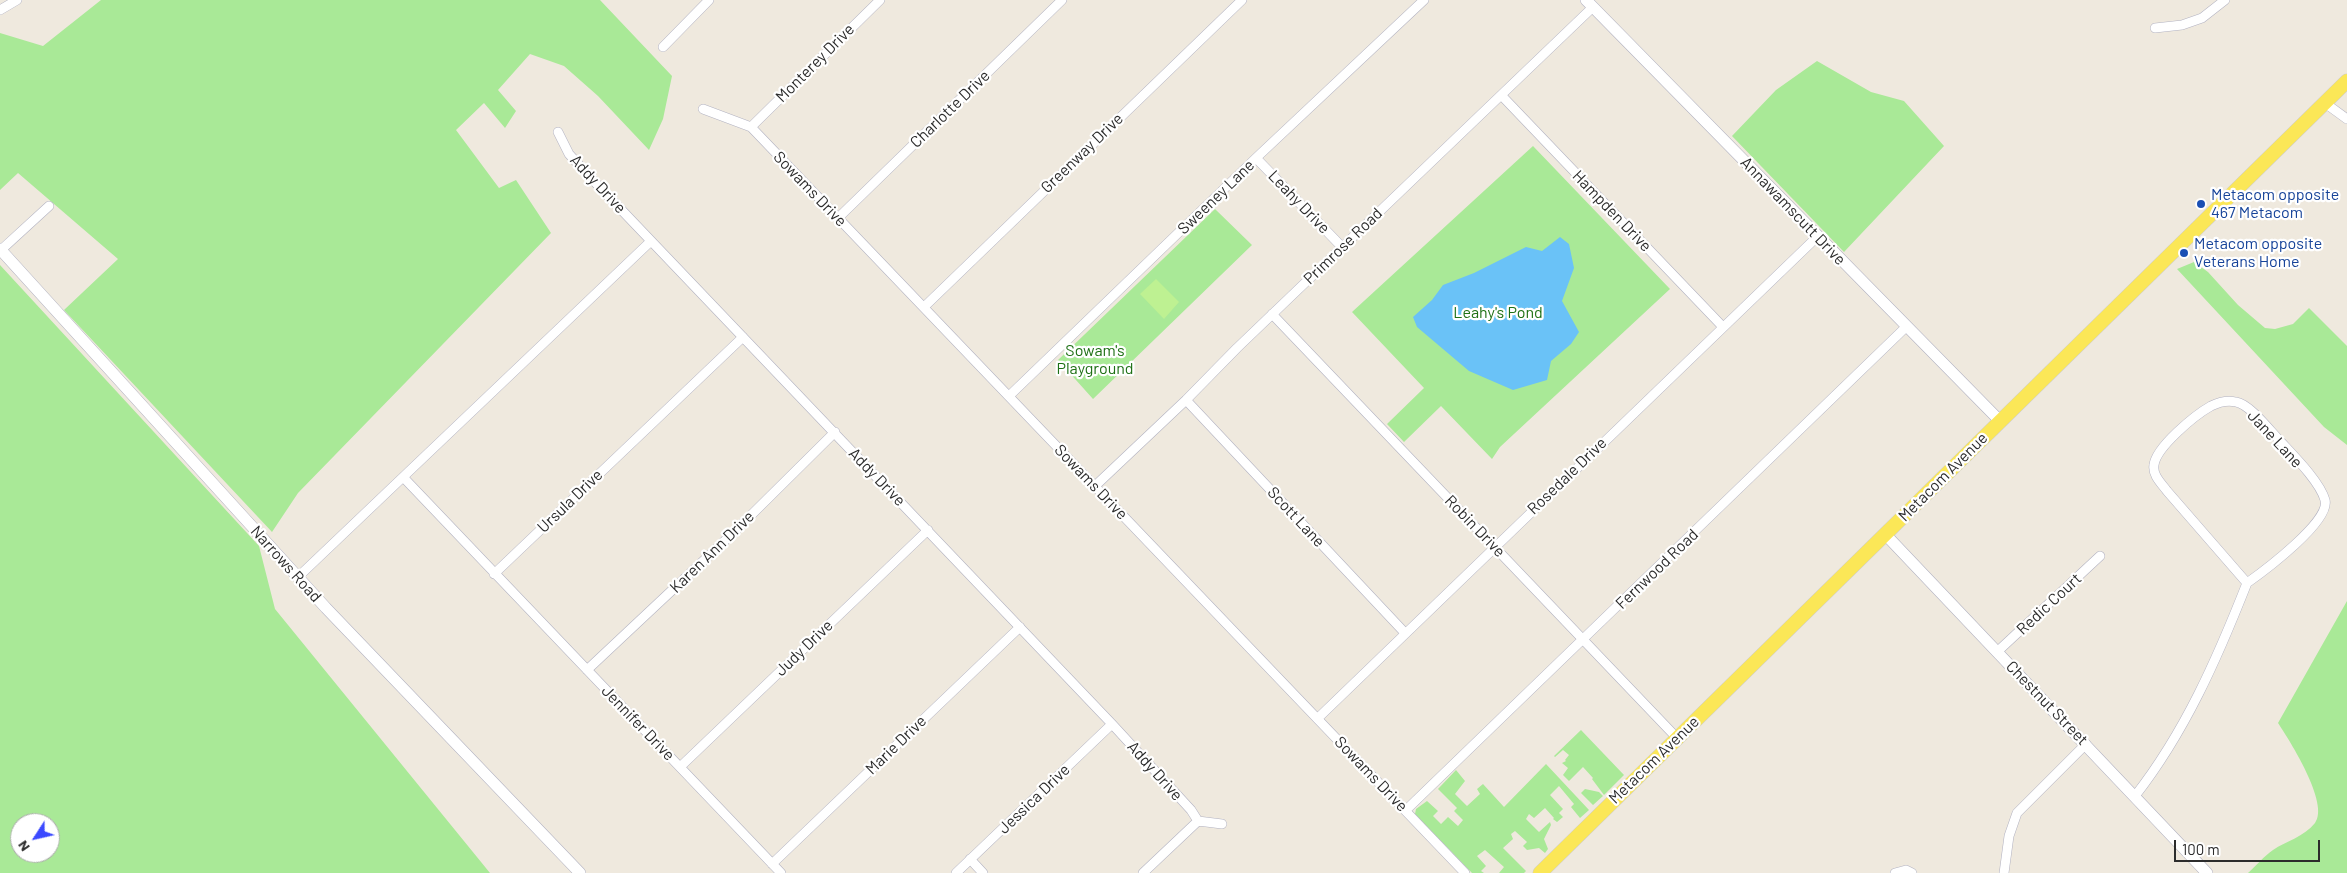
<!DOCTYPE html>
<html>
<head>
<meta charset="utf-8">
<style>
  body { margin:0 }
  #map { position:relative; width:2347px; height:873px; overflow:hidden; background:#efe9de; font-family:Barlow,sans-serif }
  canvas { display:block }
  .north { position:absolute; left:10px; top:813px; width:50px; height:50px; box-sizing:border-box; background:#fff; border:1px solid #ababab; border-radius:50%; rotate:235deg; font-size:14px; font-weight:700; line-height:20px; text-align:center; color:#2c2c2c }
  .north::after { content:''; display:block; margin:auto; width:18px; height:22px; background:#3b49ff; clip-path:polygon(50% 0,100% 100%,50% 72%,0 100%) }
  .scale { position:absolute; left:2174px; top:840px; width:146px; height:22px; box-sizing:border-box; border:2px solid #2c2c2c; border-top:0; padding-left:6px; font-size:15px; line-height:18px; white-space:nowrap; color:#2c2c2c; -webkit-text-stroke:4px #fff; paint-order:stroke }
</style>
</head>
<body>
<div id="map">
<canvas width="2347" height="873"></canvas>
<div class="north">N</div>
<div class="scale">100 m</div>
</div>
<script>
const ctx = document.querySelector('canvas').getContext('2d');
ctx.lineJoin = 'round';
function fillPath(path, color) { ctx.fillStyle = color; ctx.fill(path, 'evenodd'); }
function trace(path, color, width, dash) { ctx.strokeStyle = color; ctx.lineWidth = width; ctx.lineCap = dash ? 'butt' : 'round'; ctx.setLineDash(dash || []); ctx.stroke(path); }
function drawText(font, color, halo, rows, align = 'center') {
  ctx.font = font + ' Barlow,sans-serif'; ctx.lineWidth = 4.5; ctx.setLineDash([]); ctx.textBaseline = 'middle'; ctx.strokeStyle = halo; ctx.fillStyle = color; for (const [text, x, y, turn = 0] of rows) {
    ctx.save(); ctx.translate(x, y); ctx.rotate((+turn || 0) * Math.PI / 180); ctx.textAlign = isNaN(turn) ? turn : align; if (halo) ctx.strokeText(text, 0, 0); ctx.fillText(text, 0, 0); ctx.restore();
  }
}
const green = new Path2D(`
  M101,0H600L672,76L663,119L649,150L598,96L564,66L530,54L498,90L516,111L505,128L484,103L456,130L499,188L516,180L551,233L298,493L272,532L64,310L118,259L18,173L0,190V33L43,46Z
  M1817,61L1871,92L1904,101L1944,146L1844,252L1732,136L1776,90Z
  M1533,146L1670,289L1500,447L1492,459L1441,406L1404,442L1387,424L1424,388L1352,312Z
  M1215,209L1252,245L1093,399L1058,360Z
  M2194,262L2208,272L2238,305L2265,328L2275,329L2293,324L2309,308L2347,346V445L2324,427L2177,269Z
  M0,265L259,546L275,609L490,873H0ZM20,823H50V853H20Z
  M2347,601V873H2248C2256,866 2264,856 2273,850C2286,841 2304,837 2315,823C2330,804 2290,741 2278,723Z
  M1581,730L1624,775L1604,795L1592,779L1593,778L1583,767L1569,781L1563,775L1568,768L1562,763L1566,761L1565,760L1569,755L1563,750L1555,757L1554,756Z
  M1546,764L1589,810L1580,818L1571,807L1574,804L1559,786L1550,795L1563,809L1559,813L1563,817L1557,822L1553,819L1554,818L1545,808L1534,818L1529,814L1526,819L1539,832L1550,822L1551,825L1544,839L1548,849L1545,853L1539,848L1527,850L1523,846L1527,842L1515,831L1511,834L1513,839L1503,848L1526,871L1524,873H1499L1504,867L1485,850L1477,856L1486,866L1481,871L1484,873H1472L1415,814L1416,809L1427,801L1438,811L1433,816L1441,824L1448,817L1458,826L1463,820L1454,811L1457,808L1438,789L1456,770L1465,781L1455,794L1467,806L1480,794L1477,789L1483,784L1504,807Z
  M1585,789L1599,792L1603,796L1593,805L1581,793Z`);
const pitch = new Path2D(`
  M1156,279L1179,302L1164,319L1140,294Z`);
const water = new Path2D(`
  M1560,237L1569,244L1574,268L1562,301L1579,332L1571,344L1551,361L1547,380L1513,390L1469,371L1417,327L1413,317L1432,300L1443,285L1474,273L1526,247L1542,251Z`);
const street = new Path2D(`
  M0,10L17,0
  M2155,28L2182,25L2202,18L2225,0
  M663,47L709,0
  M1502,96L1723,327
  M2325,103L2347,119
  M703,109L751,127L1465,873
  M751,127L880,0
  M558,132L569,154L592,179L1112,724L1191,810L1198,821
  M1256,158L1342,247
  M838,218L1062,0
  M1,250L49,206
  M924,307L1242,0
  M1272,314L1677,738
  M1009,396L1256,158L1424,0
  M1186,400L1405,633
  M403,477L781,873
  M1095,486L1186,400L1237,348L1593,7
  M494,574L743,337
  M298,577L651,241
  M1998,651L2100,556
  M587,670L732,534L835,432
  M1318,718L1818,236
  M680,767L928,530
  M2135,796C2185,732 2217,659 2247,583L2167,491C2162,484 2152,475 2154,465C2156,447 2195,415 2211,406C2219,402 2228,400 2236,402C2250,404 2271,432 2281,442C2294,456 2320,482 2325,500C2331,521 2264,571 2247,583
  M1406,810L1906,327
  M970,859L983,873
  M772,864L1020,627
  M956,873L1112,724
  M1143,873L1198,821L1222,824
  M1895,873L1906,870L1912,873
  M2004,873L2009,836L2017,813L2086,744`);
const secondary = new Path2D(`
  M1586,0L2000,421
  M0,249L326,608L580,873
  M1885,534L2207,873`);
const primary = new Path2D(`
  M1540,873L2347,81`);
const markers = [
  [2201,204,5,"#1a4fb4"],
  [2184,253,5,"#1a4fb4"]
];
const streetNames = [
  ["Monterey Drive",815,63,-45],
  ["Charlotte Drive",950,109,-44],
  ["Greenway Drive",1082,153,-44],
  ["Addy Drive",598,184,47],
  ["Sowams Drive",810,189,46],
  ["Sweeney Lane",1216,197,-44],
  ["Leahy Drive",1299,202,46],
  ["Hampden Drive",1612,211,46],
  ["Annawamscutt Drive",1793,211,46],
  ["Primrose Road",1343,246,-44],
  ["Jane Lane",2275,439,47],
  ["Rosedale Drive",1567,476,-44],
  ["Addy Drive",877,477,46],
  ["Metacom Avenue",1943,477,-45],
  ["Sowams Drive",1091,482,46],
  ["Ursula Drive",570,501,-44],
  ["Scott Lane",1296,517,47],
  ["Robin Drive",1475,526,46],
  ["Karen Ann Drive",712,552,-44],
  ["Narrows Road",286,564,48],
  ["Fernwood Road",1657,569,-44],
  ["Redic Court",2049,604,-43],
  ["Judy Drive",804,648,-44],
  ["Chestnut Street",2047,703,46],
  ["Jennifer Drive",638,723,46],
  ["Marie Drive",896,745,-44],
  ["Metacom Avenue",1654,760,-44],
  ["Addy Drive",1155,771,48],
  ["Sowams Drive",1371,774,46],
  ["Jessica Drive",1034,799,-44]
];
const transitNames = [
  ["Metacom opposite",2211,195],
  ["467 Metacom",2211,213],
  ["Metacom opposite",2194,244],
  ["Veterans Home",2194,262]
];
const parkNames = [
  ["Leahy's Pond",1498,313],
  ["Sowam's",1095,351],
  ["Playground",1095,369]
];
fillPath(green, '#a9e997');
fillPath(pitch, '#bef192');
fillPath(water, '#6ac2f7');
trace(street, '#b2b2c1', 10);
trace(secondary, '#b2b2c1', 12);
trace(primary, '#ccc', 15);
trace(street, '#fff', 9);
trace(secondary, '#fff', 11);
trace(primary, '#fbe757', 14);
for (const [x, y, r, color] of markers) { const dot = new Path2D(); dot.arc(x, y, r, 0, 2 * Math.PI); ctx.fillStyle = color; ctx.fill(dot); trace(dot, '#fff', 2); }
drawText('16px', '#2c2c2c', '#fff', streetNames);
drawText('16px', '#164399', '#fff', transitNames, 'left');
drawText('16px', '#1e7015', '#fff', parkNames);
</script>
</body>
</html>
